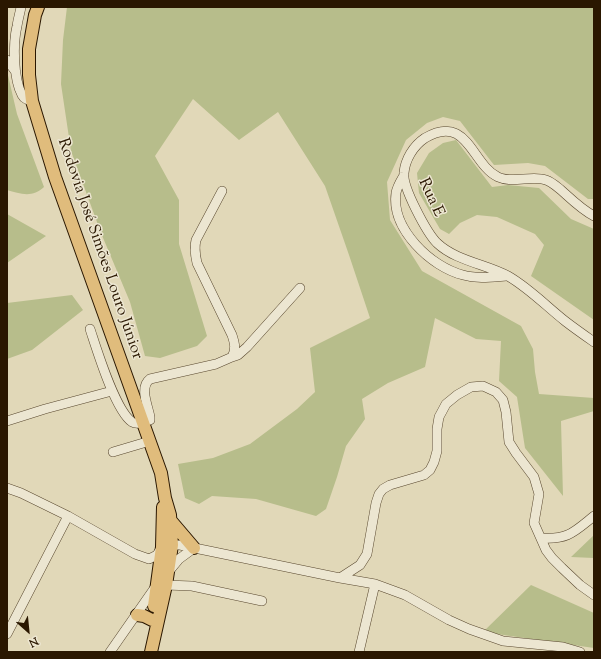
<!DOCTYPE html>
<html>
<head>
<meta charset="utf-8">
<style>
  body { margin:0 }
  #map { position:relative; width:601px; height:659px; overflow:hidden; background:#e1d8b8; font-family:"Sorts Mill Goudy",serif }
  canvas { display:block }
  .frame { position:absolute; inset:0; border:8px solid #2a1700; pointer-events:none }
  .north { position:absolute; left:8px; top:611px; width:40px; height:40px; -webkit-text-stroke:3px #ece6d1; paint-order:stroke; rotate:153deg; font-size:11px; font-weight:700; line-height:16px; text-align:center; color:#2a1700 }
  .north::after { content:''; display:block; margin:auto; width:14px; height:18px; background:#2a1700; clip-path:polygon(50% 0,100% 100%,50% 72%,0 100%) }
</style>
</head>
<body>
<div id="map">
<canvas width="601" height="659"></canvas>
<div class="frame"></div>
<div class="north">N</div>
</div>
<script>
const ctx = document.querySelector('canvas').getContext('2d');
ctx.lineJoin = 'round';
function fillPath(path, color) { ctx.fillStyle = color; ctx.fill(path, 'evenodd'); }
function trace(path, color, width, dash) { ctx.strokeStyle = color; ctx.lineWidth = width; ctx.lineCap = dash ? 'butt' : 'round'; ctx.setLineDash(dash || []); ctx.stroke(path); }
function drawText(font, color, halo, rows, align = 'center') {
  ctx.font = font + ' "Sorts Mill Goudy",serif'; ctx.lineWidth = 3; ctx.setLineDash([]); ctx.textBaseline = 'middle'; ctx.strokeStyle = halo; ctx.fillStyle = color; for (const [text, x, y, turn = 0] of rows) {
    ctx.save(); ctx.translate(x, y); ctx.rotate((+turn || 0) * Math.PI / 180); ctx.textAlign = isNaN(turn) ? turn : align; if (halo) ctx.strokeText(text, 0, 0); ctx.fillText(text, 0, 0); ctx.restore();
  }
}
const green = new Path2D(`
  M67,7H594V199H588L545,166L528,163L494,165L460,121L443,117L427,123L406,140L387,182L390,220L422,271L521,326L533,349L535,372L539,394L594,398V411L561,421L563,496L525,448L517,397L499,381L501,341L476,339L435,318L425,367L388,383L362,399L365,419L346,446L337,477L326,509L316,516L256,499L212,496L199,504L185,498L178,464L213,458L250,444L297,409L315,392L310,348L370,318L349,255L325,186L278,112L239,140L193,99L155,156L179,200V244L207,336L197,346L160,358L145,356L130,302L101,233L71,151L61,84L63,40Z
  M7,71L17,114L44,187C33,198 20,194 7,190Z
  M456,140L492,187L508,185L539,188L571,219L594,229V320L531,276L544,245L535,234L497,217L477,215L460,223L449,234L440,229L419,193L417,173L429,153L443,143Z
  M7,214L46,236L7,263Z
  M72,295L83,310L32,350L7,359V303Z
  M594,535V558L571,557Z
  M531,585L594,613V648L483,632Z`);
const minor = new Path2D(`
  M21,7C20,13 18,19 17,26C13,43 13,78 22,95C24,99 28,100 32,101
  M7,60L16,72
  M403,177C400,182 397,187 396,193C391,229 431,267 463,275C477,279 492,277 506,276
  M594,216C582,210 571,199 561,190C556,186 552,182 546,180C531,175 513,184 498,177C471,164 468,113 425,138C413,146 405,160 404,173C402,187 427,233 437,243C456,261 486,264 508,276C529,288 546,306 565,321C574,328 584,335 594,342
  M90,329C97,350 115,410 132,422C137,425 144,422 150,420V417C148,406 139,387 150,379L216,364L232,357C236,349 235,344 232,335L197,263C195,254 194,248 196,240L222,191
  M232,357L238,355L247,347L300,288
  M7,421L45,409L112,391
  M113,452L150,441
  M7,488L21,493L68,516L135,554L149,559
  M541,538C568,540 574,532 594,516
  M149,559L157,555L162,547L172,545H180L340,578L360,565L367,554L376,503L379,494L383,489L390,485L424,475L430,470L434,462L437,451V429L439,417L446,404L457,395L471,387L483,386L496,392L503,400L506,412L509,442L516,453L534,477L539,494L534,523L546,550L552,558L562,568L580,585L594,595
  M169,571L179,559L194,548
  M340,578L375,584L405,595L449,620L469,629L503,641L563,647L580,652
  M166,585L192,586L262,601
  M7,634L68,516
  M110,652L156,586
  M359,652L375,584`);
const major = new Path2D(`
  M38,7L35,15L29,49V75L32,101L55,177L161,473L165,498L170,515L172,545L166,585L151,652
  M171,521L194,548
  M154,606L162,547L163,507
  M137,615L144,616L152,620`);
const streetNames = [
  ["Rua E",430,198,65],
  ["Rodovia José Simões Louro Júnior",99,249,71]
];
fillPath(green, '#b7bd8b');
trace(minor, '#58472e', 10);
trace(major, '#2a1700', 14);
trace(minor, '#ece6d1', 9);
trace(major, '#e0bc7c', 12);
drawText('16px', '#2a1700', '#ece6d1', streetNames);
</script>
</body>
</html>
